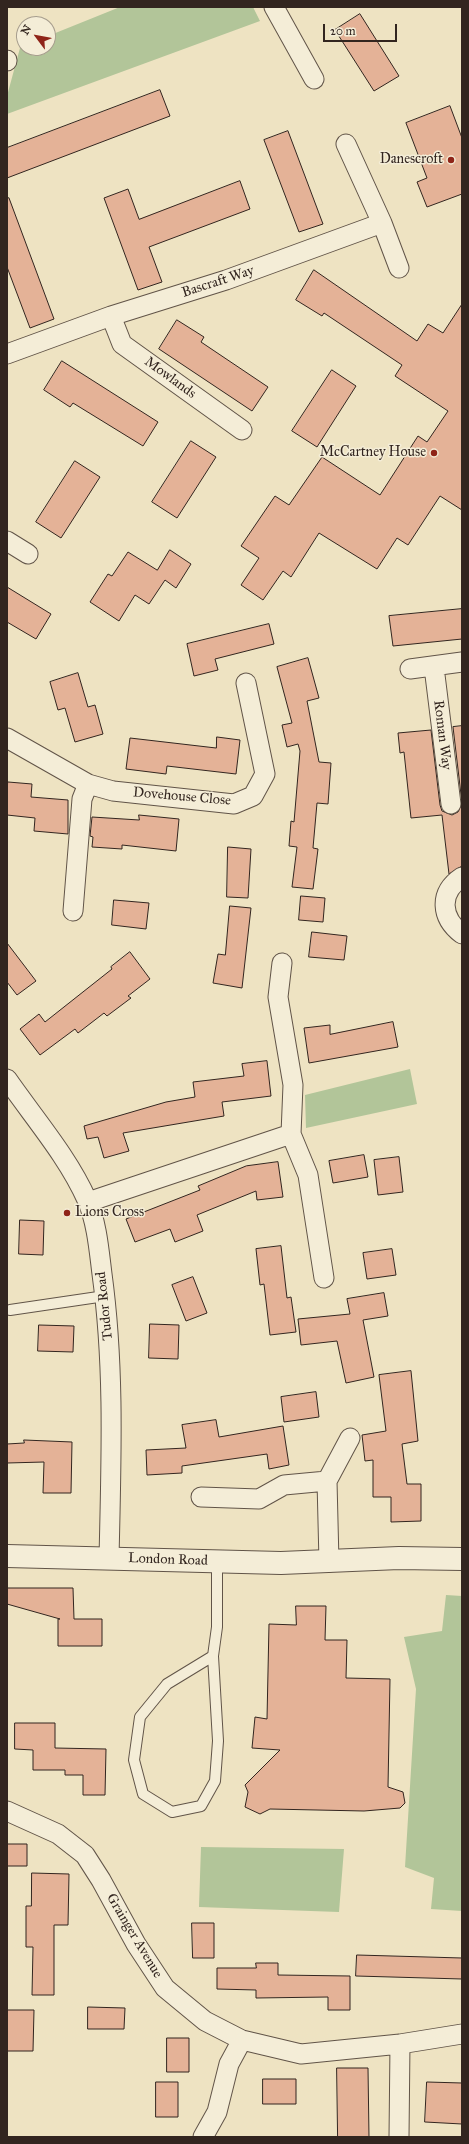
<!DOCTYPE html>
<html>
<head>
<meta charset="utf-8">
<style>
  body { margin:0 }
  #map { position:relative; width:469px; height:2144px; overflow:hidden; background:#eee3c2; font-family:"IM FELL Great Primer",serif }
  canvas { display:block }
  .frame { position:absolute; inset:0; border:8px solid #32251f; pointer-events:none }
  .north { position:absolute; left:16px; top:16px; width:40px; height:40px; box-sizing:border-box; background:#f4edd7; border:1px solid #a69d8d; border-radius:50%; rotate:302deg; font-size:11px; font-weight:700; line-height:16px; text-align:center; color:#32251f }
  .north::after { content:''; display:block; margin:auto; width:14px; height:18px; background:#8f2418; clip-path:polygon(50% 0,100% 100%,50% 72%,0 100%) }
  .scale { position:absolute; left:323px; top:24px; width:74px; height:18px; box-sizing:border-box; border:2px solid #32251f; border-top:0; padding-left:5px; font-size:12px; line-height:14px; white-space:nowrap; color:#32251f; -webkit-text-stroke:3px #f4edd7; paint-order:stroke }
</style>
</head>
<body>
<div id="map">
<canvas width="469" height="2144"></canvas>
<div class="frame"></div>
<div class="north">N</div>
<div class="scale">20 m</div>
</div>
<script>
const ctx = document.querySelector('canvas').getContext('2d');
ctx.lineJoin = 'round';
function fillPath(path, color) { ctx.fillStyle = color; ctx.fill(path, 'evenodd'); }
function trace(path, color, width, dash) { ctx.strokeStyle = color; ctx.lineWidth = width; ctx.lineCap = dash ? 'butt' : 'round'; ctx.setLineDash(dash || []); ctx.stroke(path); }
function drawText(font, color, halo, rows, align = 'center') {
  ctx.font = font + ' "IM FELL Great Primer",serif'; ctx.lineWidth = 3; ctx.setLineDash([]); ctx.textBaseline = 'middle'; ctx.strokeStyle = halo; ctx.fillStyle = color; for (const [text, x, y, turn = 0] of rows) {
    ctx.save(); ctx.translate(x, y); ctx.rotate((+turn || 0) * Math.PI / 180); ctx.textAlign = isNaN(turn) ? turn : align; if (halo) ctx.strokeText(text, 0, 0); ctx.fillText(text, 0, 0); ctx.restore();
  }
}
const green = new Path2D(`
  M120,7H253L260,21L7,114V96L20,48L24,46V48H48V36Z
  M410,1069L417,1104L306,1128L305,1095Z
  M446,1595L462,1596V1911L431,1909L434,1878L405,1867L416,1689L404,1637L442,1631Z
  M201,1847L344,1849L339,1912L199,1907Z`);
const building = new Path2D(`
  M360,14L399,76L374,91L335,30Z
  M160,90L170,116L7,178V148Z
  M450,106L462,138V194L427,207L417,182L427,178L406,123Z
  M288,131L323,224L299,232L264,140Z
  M240,181L250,209L149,247L162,282L138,290L104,198L128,189L139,219Z
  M9,198L54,319L30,328L7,267V199Z
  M314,270L417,341L428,324L443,333L462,304V510L440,496L408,545L397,538L377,569L319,533L291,577L283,571L263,600L241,585L259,558L241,546L275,496L289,505L322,457L380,495L418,436L427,442L448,411L395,376L402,365L324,313L322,316L296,300Z
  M177,320L204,337L201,342L268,387L252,411L159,349Z
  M62,361L158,422L143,446L73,403L70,407L44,390Z
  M332,370L356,386L317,447L292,431Z
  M191,441L216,457L177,518L152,502Z
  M75,461L100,477L61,538L36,522Z
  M170,550L191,564L176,588L165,580L149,604L135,595L119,621L90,602L108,574L112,576L128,552L157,570Z
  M7,587L51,614L36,639L7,622Z
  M462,609V639L393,646L389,616Z
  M269,624L274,644L215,659L218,670L194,676L187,644Z
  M308,658L319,698L307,701L319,762L331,763L328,804L317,803L313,848L318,849L313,889L292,887L297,847L289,846L291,821L294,822L300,751L298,744L287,747L282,725L292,723L277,667Z
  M78,673L88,707L95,705L103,734L75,742L65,708L58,710L50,682Z
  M462,726V866L449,874L442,815L411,818L404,752L400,753L398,733L431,730L440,805L442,811L452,815L458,812L462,803L453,727Z
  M217,737L240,740L236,774L167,766L166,774L126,769L130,738L216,748Z
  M8,782L32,784L31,797L68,800V834L34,831L35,818L7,815Z
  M139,815L179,819L176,851L122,845V849L92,847L93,837L90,836L92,817L139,820Z
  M228,847L251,849L248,898L227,897Z
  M301,896L325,898L323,922L299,920Z
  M114,900L149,903L146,929L112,925Z
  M230,906L251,908L242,988L213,983L218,954L225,955Z
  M312,932L347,936L344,960L309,957Z
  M7,943L36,981L17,995L7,982Z
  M130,952L150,979L128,996L131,998L107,1016L104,1013L78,1033L75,1029L40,1055L20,1029L39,1014L45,1022L112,969L111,967Z
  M393,1022L398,1047L309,1063L304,1028L330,1025V1034Z
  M267,1061L271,1096L222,1102L224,1116L123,1133L129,1151L104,1158L98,1137L87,1139L84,1126L166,1102L195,1097L193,1082L244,1076L242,1064Z
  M364,1155L368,1177L333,1183L329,1161Z
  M399,1157L403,1192L378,1195L374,1160Z
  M278,1162L283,1197L257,1200L256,1191L197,1215L203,1231L175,1242L170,1229L135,1242L126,1219L200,1190L198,1186L246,1166Z
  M20,1220L44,1221L43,1255L19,1254Z
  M281,1246L287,1298L291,1297L296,1332L270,1335L264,1284L260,1285L256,1249Z
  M392,1249L396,1275L367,1279L363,1253Z
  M193,1277L207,1313L186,1321L172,1285Z
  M384,1293L388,1316L363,1320L374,1377L346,1383L337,1341L301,1345L298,1319L350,1314L347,1299Z
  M150,1324L179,1325L178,1359L149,1358Z
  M39,1325L74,1326L73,1352L38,1351Z
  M411,1371L418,1441L402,1444L407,1484H421V1521L391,1522V1497H373V1460L365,1461L362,1435L386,1431L379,1375Z
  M316,1392L319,1417L284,1422L281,1397Z
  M216,1420L219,1437L283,1426L289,1465L269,1469L267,1454L182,1466V1473L147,1475L146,1450L186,1448L182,1425Z
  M24,1440L72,1442L71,1493H43L44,1462L7,1463V1444L24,1443Z
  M7,1588H73L74,1619H102V1646H58V1619H60L7,1604Z
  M296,1606H326L325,1640H347L346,1678L390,1679L388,1787L403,1792L405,1803L400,1808L364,1811L270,1809L260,1814L245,1807L248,1792L245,1785L280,1750L252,1748L255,1717L267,1719L269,1624L296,1625Z
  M15,1723H55V1748L106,1749L105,1795H83V1775H65V1770H33V1750L15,1749Z
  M7,1844H27V1866H7Z
  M32,1873L69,1874L68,1925H54V1995H32L33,1947H26V1906H31Z
  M192,1923H214V1958H193Z
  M357,1955L462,1958V1979L356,1976Z
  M256,1963H278V1975L350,1976V2010H328V1997L256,1998V1990L217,1989V1968H256Z
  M88,2007L125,2008L124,2029H88Z
  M7,2010H34L33,2051H7Z
  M167,2038H189V2072H167Z
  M337,2068H368L369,2137H338Z
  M263,2079H296V2104H263Z
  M156,2082H178V2117H156Z
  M427,2082L462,2083V2124L425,2122Z`);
const service = new Path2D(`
  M10,1310L105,1296
  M213,1656L167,1684L140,1717L134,1760L143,1794L172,1812L201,1806L215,1781L218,1741L213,1656L217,1627V1562`);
const minor = new Path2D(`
  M274,7L314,79
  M7,60V61
  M346,144L382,223
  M111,316L122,344L242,430
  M7,354L111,316L226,280L382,223L399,268
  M7,541L28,554
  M434,667L451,804
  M410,669L462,662
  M7,738L88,784L113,791L234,804L253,796L265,774L246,683
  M462,877C438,893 441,918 462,934
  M73,911L82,799L88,784
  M282,963L278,997L293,1085L291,1134L308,1175L324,1278
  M7,1079C34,1118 68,1157 87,1200C97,1223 99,1250 102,1274C115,1369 111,1464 109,1559
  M88,1202L291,1134
  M201,1497L259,1499L284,1485L327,1481
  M329,1562L327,1481L350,1438
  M7,1811L58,1834L85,1855L101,1880L136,1944L165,1988L205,2021L242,2040L301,2054L400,2044L462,2034
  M203,2137L217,2112L229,2064L242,2040
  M399,2137L400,2044`);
const tertiary = new Path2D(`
  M7,1556L281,1563L399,1558L462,1559`);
const markers = [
  [451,160,4,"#8f2418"],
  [434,453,4,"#8f2418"],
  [67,1213,4,"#8f2418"]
];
const poiNames = [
  ["Danescroft",443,160],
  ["McCartney House",426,453],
  ["Lions Cross",75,1213,"left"]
];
const streetNames = [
  ["Bascraft Way",218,282,-18],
  ["Mowlands",170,378,36],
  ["Roman Way",442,735,83],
  ["Dovehouse Close",182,797,5],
  ["Tudor Road",105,1306,-96],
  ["London Road",168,1560,2],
  ["Grainger Avenue",134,1936,59]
];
fillPath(green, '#b2c599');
fillPath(building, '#e4b297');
trace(building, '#32251f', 1);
trace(service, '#615448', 12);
trace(minor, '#615448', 21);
trace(tertiary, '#615448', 24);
trace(service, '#f4edd7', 10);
trace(minor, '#f4edd7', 19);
trace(tertiary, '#f4edd7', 22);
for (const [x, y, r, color] of markers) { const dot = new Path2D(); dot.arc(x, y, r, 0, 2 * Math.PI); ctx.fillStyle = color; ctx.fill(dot); trace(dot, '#f4edd7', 1.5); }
drawText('14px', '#32251f', '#f4edd7', poiNames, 'right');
drawText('14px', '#32251f', '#f4edd7', streetNames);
</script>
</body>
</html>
